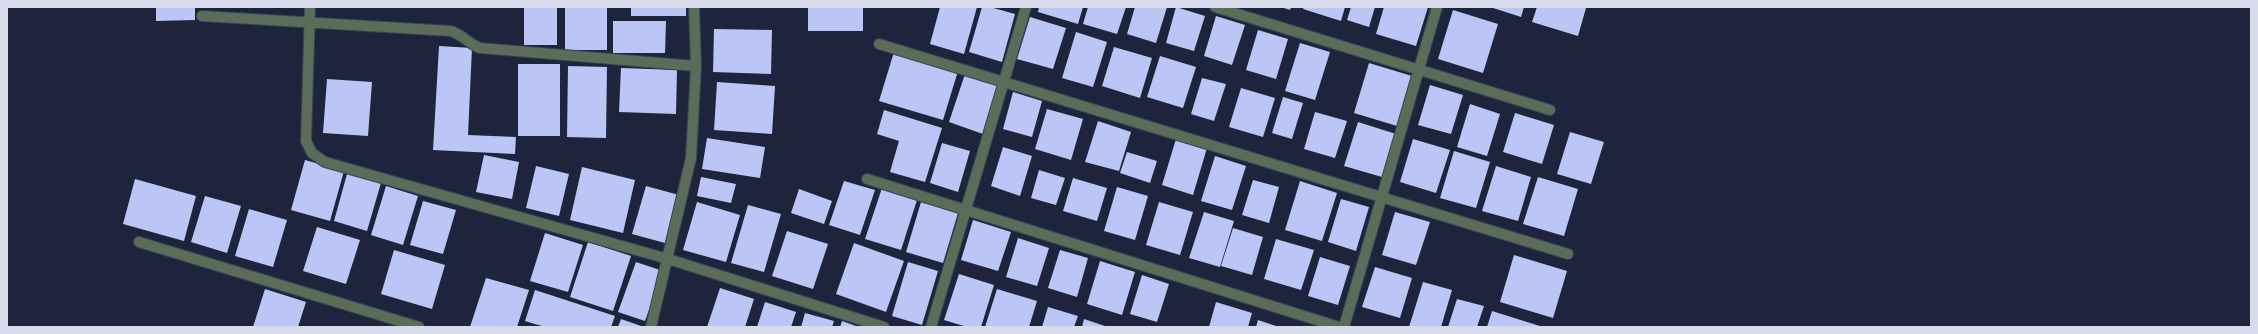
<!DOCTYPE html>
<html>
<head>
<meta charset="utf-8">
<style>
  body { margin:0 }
  #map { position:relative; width:2258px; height:334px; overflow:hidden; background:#1f243d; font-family:Signika,sans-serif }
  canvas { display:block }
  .frame { position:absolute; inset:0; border:8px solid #d7dbec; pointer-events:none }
</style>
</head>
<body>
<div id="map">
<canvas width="2258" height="334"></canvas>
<div class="frame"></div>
</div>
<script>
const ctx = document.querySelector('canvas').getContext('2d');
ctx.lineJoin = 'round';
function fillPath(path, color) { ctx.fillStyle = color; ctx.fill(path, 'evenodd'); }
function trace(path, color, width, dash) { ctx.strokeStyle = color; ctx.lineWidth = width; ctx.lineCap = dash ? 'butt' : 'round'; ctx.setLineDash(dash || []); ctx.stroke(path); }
const building = new Path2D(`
  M156,7H195V20L156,21Z
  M524,7H557V45H524Z
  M565,7H607V50H565Z
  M631,7H686V16H631Z
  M808,7H863V31H808Z
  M940,7H977L964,54L930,44Z
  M982,7H990L1015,14L1002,62L969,52Z
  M1039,7H1083L1078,24L1038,12Z
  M1088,7H1126L1117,34L1083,24Z
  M1135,7H1167L1156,43L1127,34Z
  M1176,7L1205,16L1194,51L1166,43Z
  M1281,7H1291L1290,10Z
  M1304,7H1345L1341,21L1303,9Z
  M1351,7H1375L1369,27L1347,20Z
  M1384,7H1428L1416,46L1376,34Z
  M1490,7H1524L1521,17Z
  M1537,7L1586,8L1578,36L1532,22Z
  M1453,10L1498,24L1483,73L1438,59Z
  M1216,16L1245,25L1232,65L1204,56Z
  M1030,17L1066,28L1053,69L1017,59Z
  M613,21H666L665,53H613Z
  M714,29L772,30L771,74L713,72Z
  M1258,30L1288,39L1276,79L1246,70Z
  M1076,32L1107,42L1093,87L1062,78Z
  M1300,43L1330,52L1315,100L1285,91Z
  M439,46L472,48L468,135L516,137L515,154L433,150Z
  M1114,47L1152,58L1140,98L1102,86Z
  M894,52L958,71L943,120L879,101Z
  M1160,56L1196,67L1183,108L1147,97Z
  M1369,63L1412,76L1397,126L1354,113Z
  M518,64H560V136H518Z
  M568,66L607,67L606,138L567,137Z
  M621,68L677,70L676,114L619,112Z
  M965,74L999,84L983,134L949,122Z
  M1202,78L1226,84L1214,121L1191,114Z
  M327,79L372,82L368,136L323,133Z
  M717,82L775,86L772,134L714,130Z
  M1430,85L1463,95L1451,134L1418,125Z
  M1241,88L1275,98L1263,137L1229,127Z
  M1013,92L1042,101L1032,137L1003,129Z
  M1283,97L1303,103L1292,139L1272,133Z
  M1470,104L1500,114L1487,156L1457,147Z
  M1047,109L1083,119L1071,160L1035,149Z
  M884,110L942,128L925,182L890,172L899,141L877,134Z
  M1315,112L1347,121L1335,158L1304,149Z
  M1515,113L1554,125L1542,164L1503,152Z
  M1098,121L1131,132L1119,171L1085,162Z
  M1358,122L1396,134L1382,177L1344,166Z
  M1570,132L1604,142L1591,184L1557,174Z
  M707,138L765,147L760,178L702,169Z
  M1176,139L1207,148L1193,195L1162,185Z
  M1413,139L1450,150L1436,193L1400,182Z
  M942,143L970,151L958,192L930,183Z
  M1003,147L1032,156L1020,196L991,186Z
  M1454,151L1490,162L1476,208L1440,198Z
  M1127,152L1157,161L1150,183L1120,173Z
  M484,155L519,162L512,199L476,192Z
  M1215,156L1246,166L1232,210L1201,201Z
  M305,160L344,171L330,221L291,210Z
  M536,166L569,174L559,216L526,208Z
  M1496,166L1531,177L1518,221L1482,211Z
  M582,167L635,180L623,233L570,220Z
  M1039,170L1065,178L1056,205L1031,198Z
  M347,174L381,183L367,231L334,221Z
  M701,177L736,184L731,203L697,196Z
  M1538,177L1578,189L1564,236L1523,224Z
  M1073,178L1107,188L1097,221L1063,211Z
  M135,179L196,196L184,241L123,224Z
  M1253,180L1279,187L1269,223L1242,215Z
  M844,181L875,190L860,235L829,225Z
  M1300,181L1337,193L1322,241L1285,230Z
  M386,186L418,196L403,245L371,235Z
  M646,186L679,195L665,243L632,234Z
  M1117,187L1148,196L1135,240L1104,231Z
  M882,188L917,200L901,250L865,239Z
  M799,189L832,201L824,224L791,213Z
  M205,196L241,206L227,253L191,242Z
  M1341,199L1369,207L1356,251L1328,242Z
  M423,201L456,210L443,254L410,245Z
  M697,202L740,215L726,262L683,250Z
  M921,202L958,213L943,263L906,252Z
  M1159,202L1193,212L1180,255L1146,245Z
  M748,205L781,214L764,272L731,263Z
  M249,209L287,220L273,267L235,256Z
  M1204,212L1234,221L1220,267L1189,258Z
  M1395,212L1430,222L1416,265L1382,255Z
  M973,220L1011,232L998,271L961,260Z
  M317,227L360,240L346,284L303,271Z
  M1233,228L1263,237L1252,275L1221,266Z
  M787,231L828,244L813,289L772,276Z
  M545,233L583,245L568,292L530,281Z
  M1018,238L1049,248L1037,286L1006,277Z
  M1276,239L1314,250L1301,290L1264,279Z
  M588,242L631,256L613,311L570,297Z
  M854,243L904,261L886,312L836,294Z
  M394,250L445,265L432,309L381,294Z
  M1060,250L1088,258L1077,297L1048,288Z
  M1514,255L1567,271L1553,318L1500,302Z
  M1320,257L1350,266L1338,305L1308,296Z
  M1100,261L1135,272L1122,315L1087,304Z
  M636,262L663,271L645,321L618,312Z
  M908,262L938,271L922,325L892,316Z
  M1375,267L1412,278L1400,318L1362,307Z
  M959,274L994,285L981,327H967L944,320Z
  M1142,275L1169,284L1157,322L1130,314Z
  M486,278L529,290L517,327H470Z
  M1423,282L1452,290L1441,327H1409Z
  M720,288L754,299L745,327H707Z
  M265,289L306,302L298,327H253Z
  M997,289L1037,301L1029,327H985Z
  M535,290L615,316L611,327H545L525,321Z
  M1457,299L1484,306L1477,327H1448Z
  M765,302L796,312L791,327H757Z
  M1216,302L1252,313L1248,327H1209Z
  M1048,307L1078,316L1074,327H1042Z
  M1492,311L1543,327H1487Z
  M805,313L834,321L832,327H801Z
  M621,319L644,327H618Z
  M1084,319L1108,327H1082Z
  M1258,320L1279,327H1256Z
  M842,321L859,327H840Z`);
const minor = new Path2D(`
  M310,7L306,141L312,153L325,162L668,259L884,327
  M1215,7L1550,110
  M202,16L451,31C463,35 469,44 480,48L696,66
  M879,44L1568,254
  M867,179L1339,327
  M139,242L419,327
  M651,327L691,158L696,66L694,7
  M931,327L1026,7
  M1344,327L1437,7`);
fillPath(building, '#bbc6f7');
trace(minor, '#3c4159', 12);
trace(minor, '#596d59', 10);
</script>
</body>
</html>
